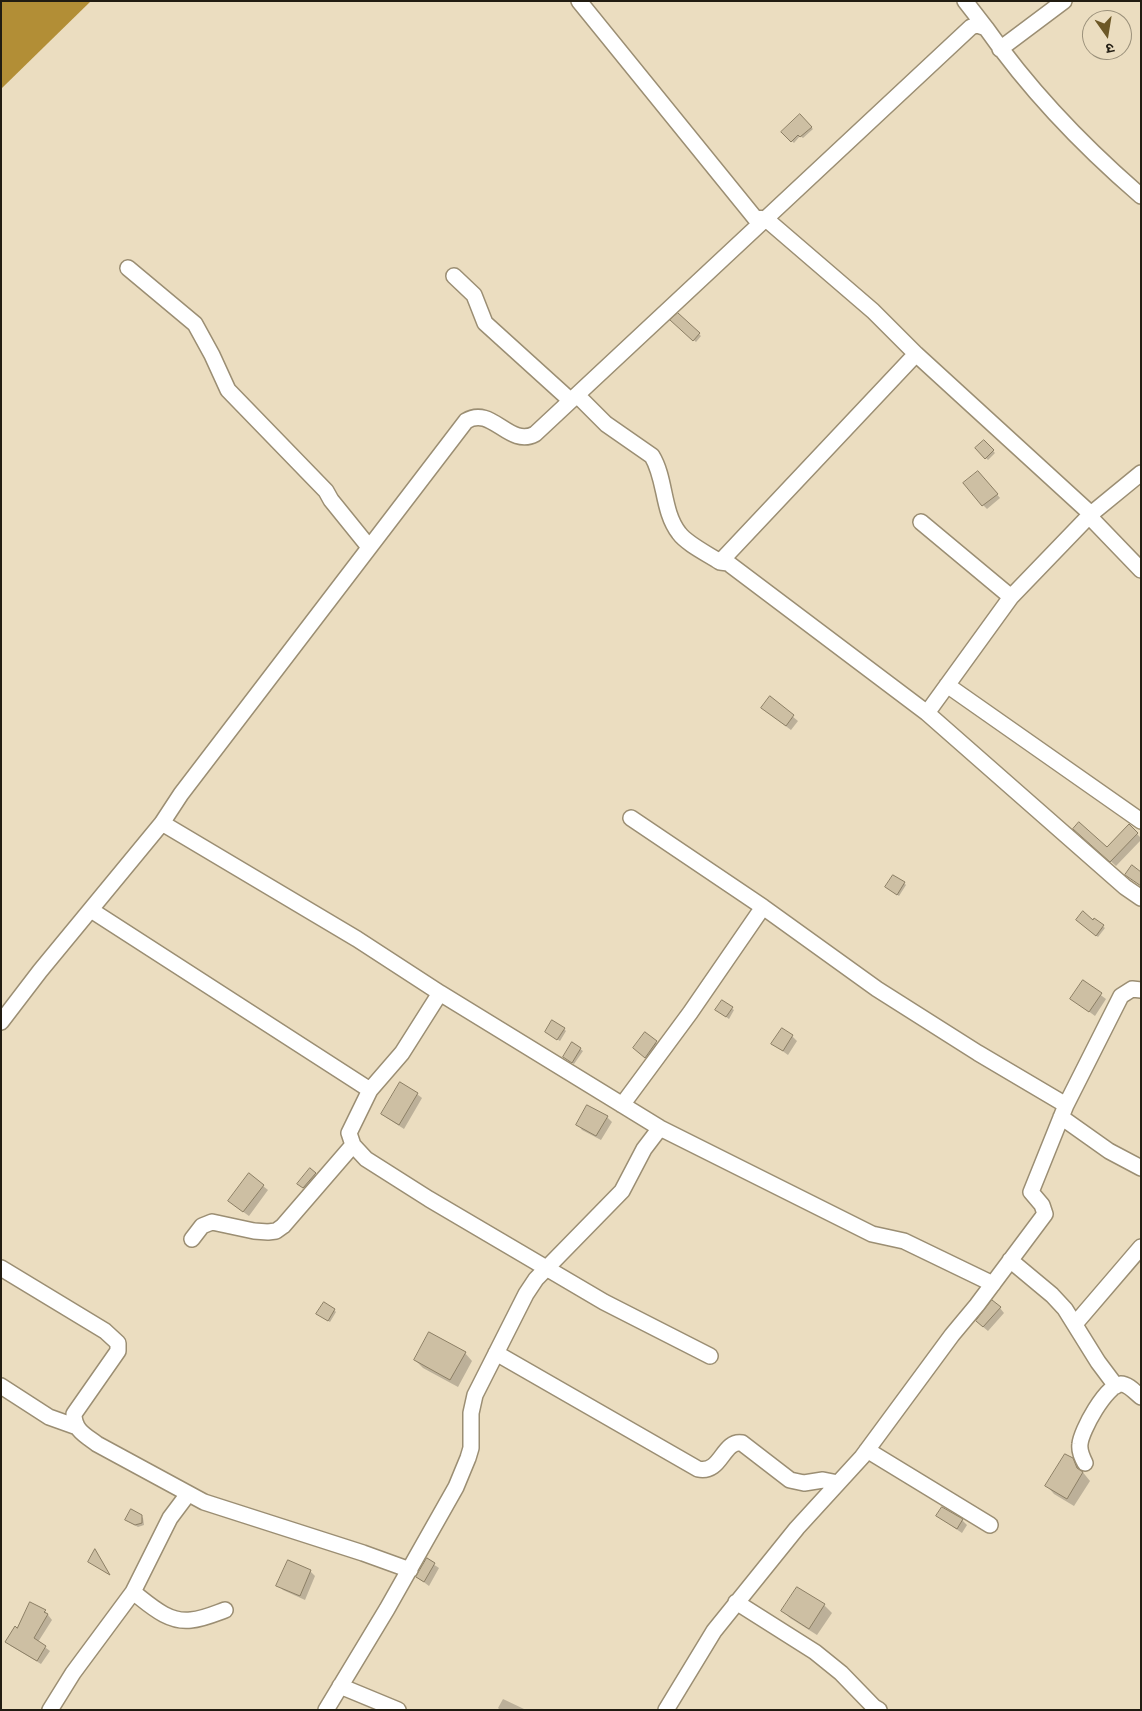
<!DOCTYPE html>
<html>
<head>
<meta charset="utf-8">
<style>
  body { margin:0 }
  #map { position:relative; width:1142px; height:1711px; overflow:hidden; background:#ebddc0; font-family:"Archivo Narrow","Noto Sans Devanagari",sans-serif }
  canvas { display:block }
  .frame { position:absolute; inset:0; border:2px solid #211c12; pointer-events:none }
  .north { position:absolute; left:1082px; top:10px; width:50px; height:50px; box-sizing:border-box; background:#ebddc0; border:1px solid #9a907a; border-radius:50%; rotate:167deg; font-size:14px; font-weight:700; line-height:20px; text-align:center; color:#211c12 }
  .north::after { content:''; display:block; margin:auto; width:18px; height:22px; background:#6c5726; clip-path:polygon(50% 0,100% 100%,50% 72%,0 100%) }
</style>
</head>
<body>
<div id="map">
<canvas width="1142" height="1711"></canvas>
<div class="frame"></div>
<div class="north">उ</div>
</div>
<script>
const ctx = document.querySelector('canvas').getContext('2d');
ctx.lineJoin = 'round';
function fillPath(path, color) { ctx.fillStyle = color; ctx.fill(path, 'evenodd'); }
function trace(path, color, width, dash) { ctx.strokeStyle = color; ctx.lineWidth = width; ctx.lineCap = dash ? 'butt' : 'round'; ctx.setLineDash(dash || []); ctx.stroke(path); }
const water = new Path2D(`
  M1,1H91L1,89Z`);
const shadow = new Path2D(`
  M800,116L813,129L803,138L800,136L794,143L783,132Z
  M678,315L701,336L696,342L672,320Z
  M984,441L995,453L988,460L976,448Z
  M982,476L1000,498L987,509L983,505Z
  M770,698L798,721L791,730L767,712Z
  M1129,826L1141,838V840L1116,866L1079,833L1107,849Z
  M904,883L906,885L899,896L889,889Z
  M1094,920L1105,928L1098,937L1079,922H1093Z
  M1083,982L1106,999L1095,1016L1072,999Z
  M722,1002L734,1010L729,1019L719,1012Z
  M564,1029L566,1031L560,1041L549,1034Z
  M645,1034L661,1047L651,1061L639,1052Z
  M792,1036L797,1041L788,1055L773,1044Z
  M573,1044L583,1051L574,1064L566,1059Z
  M417,1094L422,1098L404,1129L387,1118L382,1114Z
  M607,1117L612,1122L601,1140L582,1130L578,1125Z
  M310,1170L320,1179L309,1192L299,1183Z
  M263,1186L268,1190L249,1216L235,1206Z
  M1000,1308L1004,1313L988,1331L982,1326Z
  M334,1310L336,1312L330,1322L320,1316Z
  M465,1353L472,1361L458,1387L423,1368L415,1360Z
  M1072,1459L1090,1481L1074,1506L1054,1494L1047,1486Z
  M141,1516L143,1518L144,1525L138,1527L129,1522Z
  M937,1516L962,1520L967,1525L962,1533Z
  M427,1560L439,1568L429,1586L417,1577Z
  M289,1562L310,1571L315,1576L305,1600L283,1590L278,1585Z
  M797,1588L824,1605L832,1613L817,1635L790,1618L783,1611Z
  M31,1604L45,1611L52,1620L38,1642L50,1651L41,1664L11,1646L7,1642L18,1630Z
  M503,1699L524,1709L525,1710H500L498,1708Z`);
const building = new Path2D(`
  M800,114L812,127L800,137L798,135L791,142L781,132Z
  M678,313L700,333L693,341L670,320Z
  M984,440L994,450L985,459L975,448Z
  M978,471L998,494L982,506L963,483Z
  M770,696L794,715L786,726L761,708Z
  M1079,822L1107,847L1129,824L1138,833L1110,862L1073,829Z
  M1132,865L1141,872V886L1125,875Z
  M893,875L905,882L897,895L885,887Z
  M1083,911L1093,920L1094,918L1104,925L1096,936L1076,920Z
  M1083,980L1102,993L1089,1012L1070,999Z
  M722,1000L733,1007L726,1017L715,1010Z
  M552,1020L565,1028L557,1040L545,1032Z
  M782,1028L793,1035L783,1051L771,1044Z
  M645,1032L657,1041L645,1058L633,1048Z
  M572,1042L581,1048L572,1063L563,1057Z
  M400,1082L418,1093L399,1125L381,1114Z
  M587,1105L608,1116L596,1136L576,1125Z
  M310,1168L316,1173L303,1188L297,1184Z
  M249,1173L264,1185L243,1212L228,1201Z
  M992,1300L1001,1307L983,1327L976,1321Z
  M324,1302L335,1309L328,1321L316,1314Z
  M429,1332L466,1352L450,1380L414,1360Z
  M1065,1454L1073,1458L1077,1468L1083,1472L1067,1499L1045,1486Z
  M942,1507L963,1519L957,1529L936,1516Z
  M131,1509L142,1515V1523L135,1525L125,1520Z
  M95,1549L110,1575L88,1562Z
  M427,1558L435,1563L424,1582L416,1577Z
  M288,1560L311,1570L300,1596L276,1586Z
  M797,1587L825,1604L809,1629L781,1611Z
  M30,1602L46,1610L44,1612L48,1614L34,1638L46,1646L37,1661L5,1642L15,1626L17,1628Z`);
const street = new Path2D(`
  M579,1L755,218L766,219L873,311L916,354L1091,514
  M965,1L986,28
  M1000,49L1064,1
  M128,268L195,324L212,355L228,390L326,491L331,500L369,547
  M454,276L474,295L485,323L570,400
  M577,395L606,424L652,456C666,479 662,511 679,533C687,544 708,554 720,562L916,354
  M1141,473L1091,514L1011,597L927,713L1125,887L1141,898
  M1089,516L1141,570
  M921,522L1011,597
  M720,562L728,563L927,713
  M947,685L1141,821
  M631,818L763,907L877,989L978,1053L1066,1105
  M162,823L357,939L440,993L660,1128L872,1234L904,1241L993,1284
  M91,910L370,1090
  M440,993L402,1053L370,1090L349,1133L353,1145L366,1159L429,1199L604,1302L710,1356
  M1,1022L40,971L162,823L181,794L466,421C492,405 509,448 535,434L971,27L977,25L986,28C1030,91 1083,146 1141,196
  M622,1105L690,1013L763,907
  M1061,1117L1109,1151L1141,1168
  M192,1239L202,1226L212,1222L254,1231L268,1232L276,1231L283,1226L353,1145
  M1010,1260L1052,1295L1065,1309L1098,1362L1116,1386
  M1,1268L105,1331L118,1343V1351L74,1414C74,1430 85,1435 97,1444L204,1502L363,1553L410,1570
  M1075,1324L1141,1247
  M496,1353L698,1469C722,1474 722,1440 742,1443L790,1480L804,1483L823,1480L838,1483
  M1,1386L49,1417L77,1427
  M867,1450L990,1525
  M1085,1463C1082,1457 1079,1451 1080,1444C1081,1431 1106,1385 1121,1384C1128,1384 1136,1393 1141,1397
  M133,1592C150,1605 168,1623 191,1620C203,1619 214,1614 225,1610
  M736,1602L815,1652L841,1673L874,1707L879,1710
  M340,1686L398,1710
  M50,1710L73,1673L133,1592L170,1518L188,1494
  M326,1710L387,1609L456,1487L468,1458L471,1448V1413L475,1395L526,1294L536,1279L622,1191L644,1149L660,1128
  M666,1710L714,1631L797,1528L862,1457L952,1335L977,1305L1045,1214L1042,1205L1031,1192L1066,1105L1121,996L1132,989L1141,990`);
fillPath(water, '#b28e36');
fillPath(shadow, '#0003');
fillPath(building, '#cdbfa3');
trace(building, '#8b7e64', 1);
trace(street, '#9b8e73', 18);
trace(street, '#fff', 15);
</script>
</body>
</html>
